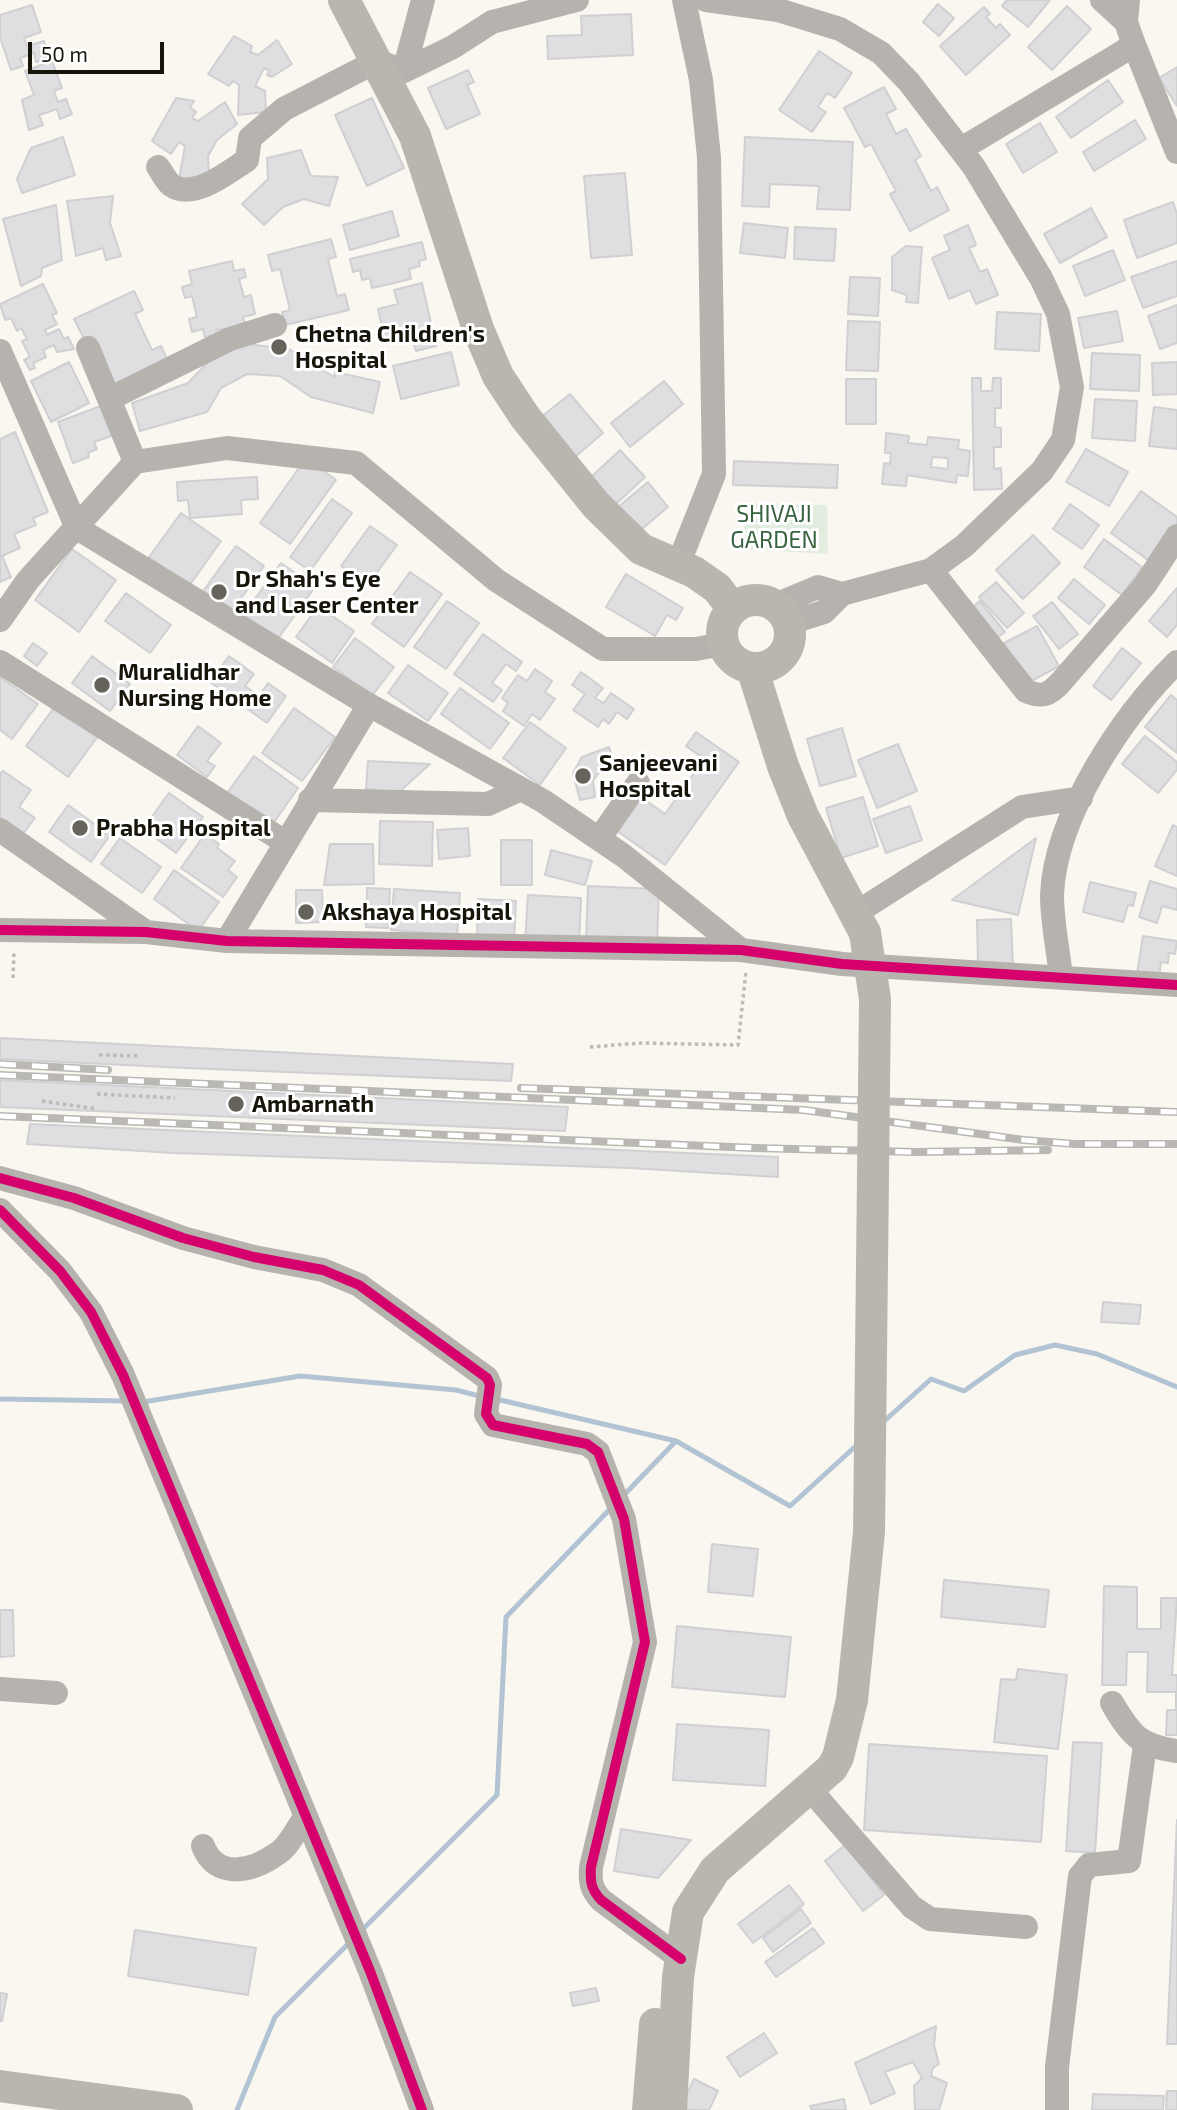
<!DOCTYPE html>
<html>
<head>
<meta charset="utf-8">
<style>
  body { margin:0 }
  #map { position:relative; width:1177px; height:2110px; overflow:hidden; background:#faf7f0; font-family:"Exo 2",sans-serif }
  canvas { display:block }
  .scale { position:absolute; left:28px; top:42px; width:136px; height:32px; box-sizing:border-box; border:4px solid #171409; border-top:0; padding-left:9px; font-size:21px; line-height:24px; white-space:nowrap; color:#171409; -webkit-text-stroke:5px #fff; paint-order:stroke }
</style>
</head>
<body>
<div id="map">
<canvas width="1177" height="2110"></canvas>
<div class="scale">50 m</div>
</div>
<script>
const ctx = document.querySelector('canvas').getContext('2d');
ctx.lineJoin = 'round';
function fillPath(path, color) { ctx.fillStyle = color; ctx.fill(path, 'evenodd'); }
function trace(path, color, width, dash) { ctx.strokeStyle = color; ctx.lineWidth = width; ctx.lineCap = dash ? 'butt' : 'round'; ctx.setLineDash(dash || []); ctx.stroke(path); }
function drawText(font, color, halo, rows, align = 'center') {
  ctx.font = font + ' "Exo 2",sans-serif'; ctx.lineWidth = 6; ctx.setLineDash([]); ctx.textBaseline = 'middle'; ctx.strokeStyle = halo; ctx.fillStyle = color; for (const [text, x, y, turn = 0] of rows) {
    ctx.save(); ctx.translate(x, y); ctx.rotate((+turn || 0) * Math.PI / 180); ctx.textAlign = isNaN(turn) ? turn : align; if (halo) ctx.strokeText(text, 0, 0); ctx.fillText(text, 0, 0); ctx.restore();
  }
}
const green = new Path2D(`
  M745,503L827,505L828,554L743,549Z`);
const stream = new Path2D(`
  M0,1399L126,1401
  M496,1399L676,1441
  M143,1402L300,1376L456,1390L483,1397
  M881,1424L931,1379L964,1391L1015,1355L1055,1345L1097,1354L1177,1387
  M622,1497L676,1441L790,1506L858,1444
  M362,1930L497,1795L506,1617L612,1507
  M237,2110L275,2017L350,1942`);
const building = new Path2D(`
  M1007,0H1050L1028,27L1002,6Z
  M938,4L954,18L939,36L923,22Z
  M32,5L41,32L24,38L27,46L44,41L49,57L36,62L34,53L20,58L23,66L11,70L0,37V15Z
  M1067,6L1091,29L1052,70L1028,47Z
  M984,7L990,14L986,17L996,28L1000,24L1010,35L966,75L940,46Z
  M631,14L633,55L548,59L547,36L582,35L581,16Z
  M234,36L252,46L250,52L258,55L277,40L292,64L272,77L267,75L270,71L264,68L255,86L265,91L266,112L238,115L239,85L233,81L229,86L208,74Z
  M819,51L852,73L835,98L827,93L818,107L826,112L812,132L779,110Z
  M52,61L62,88L54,91L58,102L66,99L72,114L60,119L57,109L39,115L43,125L29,130L22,100L34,95L25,71Z
  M1177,67V106L1159,78Z
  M468,70L474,82L467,85L480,114L446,129L428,88Z
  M1108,80L1123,102L1071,138L1056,117Z
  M884,87L896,109L886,114L896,134L906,129L921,156L915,160L931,191L937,187L949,210L910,231L890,194L896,191L871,144L865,147L844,108Z
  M176,98L194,101L190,107L196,112L192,118L198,121L225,102L237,124L217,140L208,156L209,176L179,179L185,146L179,142L171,154L152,141Z
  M372,98L404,168L367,186L335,115Z
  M1135,120L1146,139L1094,171L1083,152Z
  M1040,123L1057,152L1023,173L1006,144Z
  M63,137L75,175L22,193L17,179L31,148Z
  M745,137L853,142L850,210L817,209L819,186L770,184L769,207L742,206Z
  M301,150L311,176L338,177L329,206L304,199L283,207L264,225L242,204L268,179L267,158Z
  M625,173L632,255L591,258L584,176Z
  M113,196L110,223L121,256L106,260L103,248L76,256L67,201Z
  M1173,202L1177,214V243L1137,258L1124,220Z
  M56,205L62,260L42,268L41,276L21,286L3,219Z
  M1091,208L1107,237L1060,263L1044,234Z
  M392,211L399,236L350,250L343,225Z
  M744,223L788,228L785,258L740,253Z
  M968,225L976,245L969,248L980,272L987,269L998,295L976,304L970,290L949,299L932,258L950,250L944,236Z
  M795,227L836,229L834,261L794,259Z
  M331,239L336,257L328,259L337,296L345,294L349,310L285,325L282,312L290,310L280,269L272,271L268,255Z
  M422,242L426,259L419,261L420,266L409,269L411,279L372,288L370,278L362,280L360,270L353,272L350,259Z
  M906,246L922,247L918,303L906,302L907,295L892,290V257Z
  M1113,250L1125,280L1085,296L1073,266Z
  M232,261L234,271L244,269L246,277L239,279L244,297L251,295L255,314L243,317L246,327L216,330L217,334L205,337L203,329L192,332L189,319L197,317L192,296L185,298L182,287L192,284L189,271Z
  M1177,261V296L1143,308L1131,277Z
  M850,277L880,278L878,316L848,314Z
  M422,283L436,346L416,351L412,338L386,344L378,309L398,304L394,290Z
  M43,284L57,313L52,315L57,324L45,330L47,335L59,329L64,339L68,337L74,349L57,352L54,345L43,350L46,357L33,363L35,368L30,370L24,360L30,357L22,341L27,339L21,328L17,331L11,318L5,320L0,304Z
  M134,291L143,310L135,314L152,350L161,346L168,361L108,390L109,371L92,336L84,339L74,319Z
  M1177,305V343L1160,349L1148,316Z
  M1117,311L1123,341L1084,348L1078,318Z
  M997,312L1041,314L1039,351L995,349Z
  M848,321L880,322L878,371L846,370Z
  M247,344L289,349L334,377L335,372L380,382L373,413L311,397L280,376L247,374L221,388L207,412L140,431L132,403L188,383L215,355Z
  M451,352L459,385L401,399L393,366Z
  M1092,353L1140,355L1139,391L1090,389Z
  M69,362L89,403L51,422L31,381Z
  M1177,362V394L1153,395L1152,363Z
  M972,378H981V391H992L993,378H1001V408H995V427L1001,428V447H994V469L1001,468L1002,489L974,490Z
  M846,379H876V424H846Z
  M664,381L683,404L630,447L611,423Z
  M570,394L603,433L575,457L541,417Z
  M1095,399L1137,401L1135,441L1092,438Z
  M106,404L117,434L94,442L97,449L88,453L89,457L73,463L58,422Z
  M1154,407L1177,410V449L1149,446Z
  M15,432L48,512L33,518L36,525L14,534L20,548L2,556L11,577L0,582V439Z
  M886,433L909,436L908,443L927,445L928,437L959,440L958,449L970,451L968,476L957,475L956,483L907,475L906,486L882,484L884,463L890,464L891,453H885ZM932,457L948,458V469L931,467Z
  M1086,449L1128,472L1109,506L1066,482Z
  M620,450L645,477L616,504L591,477Z
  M306,458L336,480L290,544L260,523Z
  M734,461L838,465L837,488L733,485Z
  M257,477L258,499L241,500L242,514L190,518L188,500L178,501L177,482Z
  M648,482L668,507L637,533L617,508Z
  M1141,491L1177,517V528L1152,563L1111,533Z
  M332,499L352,513L310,571L290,557Z
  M1070,504L1099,525L1082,549L1053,529Z
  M181,513L221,541L189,586L149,557Z
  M370,526L397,545L368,585L341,566Z
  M1033,535L1060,563L1023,599L996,570Z
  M1104,539L1142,567L1122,595L1084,567Z
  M236,546L264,566L232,611L203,591Z
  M72,549L116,580L79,632L35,600Z
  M281,563L315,587L277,640L243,615Z
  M410,572L442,594L404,647L372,624Z
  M626,574L683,608L676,620L667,615L655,636L606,607Z
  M1074,579L1105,605L1089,624L1058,598Z
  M996,582L1024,613L1007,628L979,597Z
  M1177,588V625L1167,637L1149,621Z
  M126,593L171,625L150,653L105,621Z
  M447,601L479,623L446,669L414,647Z
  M980,601L1005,632L992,642L966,612Z
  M1052,602L1078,634L1059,649L1033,616Z
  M318,606L354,631L332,663L296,637Z
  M1037,626L1059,666L1026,684L1004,643Z
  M483,634L522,662L516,671L506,664L492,683L502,690L493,702L454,674Z
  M355,638L394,667L372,696L333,667Z
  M33,643L47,653L37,666L24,656Z
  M1122,648L1141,663L1111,700L1093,686Z
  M92,656L130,684L110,711L72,683Z
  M229,656L254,674L245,686L259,696L268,683L286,696L267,723L210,682Z
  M408,665L448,693L428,721L388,693Z
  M535,669L552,681L545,692L555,699L540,720L532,714L524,726L503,711L508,703L502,698L518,675L527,681Z
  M581,672L603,688L595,698L604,703L611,693L634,709L627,719L617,712L609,724L603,719L598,727L573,710L585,694L572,685Z
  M0,677L38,704L12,739L0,730Z
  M460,688L509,723L490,749L441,714Z
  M1171,695L1177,700V753L1145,727Z
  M58,702L101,732L68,777L26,746Z
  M294,708L335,737L302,781L262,753Z
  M530,722L566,748L540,785L503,758Z
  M198,726L221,743L207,761L215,766L207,777L177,755Z
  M842,728L856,776L820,786L807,739Z
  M696,732L739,762L665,865L613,828L638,795L665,814L704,759L686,746Z
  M1145,736L1177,762V770L1158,793L1122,764Z
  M898,744L917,791L877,808L858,760Z
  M609,747L615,763L602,769L593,780L595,797L580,800L573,773L582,757Z
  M254,756L298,788L272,825L227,793Z
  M368,761L430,764L398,793L366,789Z
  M3,771L31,790L19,807L35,818L19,839L0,825V774Z
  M169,793L203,817L176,853L143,829Z
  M863,797L878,846L841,858L826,808Z
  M68,805L110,835L91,862L49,832Z
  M910,806L922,840L886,853L873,819Z
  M380,821L433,822L432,866L379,864Z
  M1173,825L1177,827V876L1155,866Z
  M209,828L217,834L213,840L219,844L217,848L235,861L228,870L237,877L223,897L181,868Z
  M468,828L470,856L439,859L437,830Z
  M120,838L161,867L142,893L101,864Z
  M1036,838L1018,915L952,900Z
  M501,840H532V885H501Z
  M330,844H373L374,884L324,885Z
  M551,850L592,861L585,885L545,875Z
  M174,870L219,902L198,931L154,899Z
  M1150,881L1177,889V910L1162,906L1157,923L1139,917Z
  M1090,882L1136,893L1133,906L1128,905L1123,922L1083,912Z
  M588,886L659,889L657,943L586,940Z
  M367,888L390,889L388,928L366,927Z
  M394,889L460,893L457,935L391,930Z
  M296,890H322L323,922L296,923Z
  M528,895L581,898L579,944L525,942Z
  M478,899L516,901L514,939L477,938Z
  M1011,919L1013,967L978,968L977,920Z
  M1143,936L1177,941L1175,954L1169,953L1168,963L1161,962L1159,977L1137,974Z
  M0,1038L513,1064L511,1081L186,1068L0,1059Z
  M0,1080L568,1107L565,1131L0,1107Z
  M30,1124L778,1157V1177L630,1168L174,1153L27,1144Z
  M1103,1302L1141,1305L1139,1324L1101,1322Z
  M712,1544L758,1549L753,1596L708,1592Z
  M944,1580L1049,1590L1045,1627L941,1617Z
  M1104,1586L1137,1587V1629H1161V1598H1177L1172,1675H1177V1735H1166L1167,1710H1176V1692H1147L1148,1652H1127L1126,1685H1102Z
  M0,1610H13L14,1656L0,1657Z
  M677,1626L791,1637L785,1697L672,1687Z
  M1018,1669L1067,1675L1058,1749L994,1742L1001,1679L1016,1680Z
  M677,1724L769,1730L765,1786L673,1780Z
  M1073,1742L1102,1743L1095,1853L1066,1851Z
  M869,1744L1047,1756L1041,1842L864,1830Z
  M1177,1820V2044H1167Z
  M621,1829L691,1840L658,1878L614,1871Z
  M845,1845L884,1895L863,1911L825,1861Z
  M789,1885L804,1904L753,1943L738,1924Z
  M801,1909L811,1923L773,1952L763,1938Z
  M813,1928L824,1943L776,1977L765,1962Z
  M135,1930L256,1948L248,1995L128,1976Z
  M596,1988L599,2001L573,2006L570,1993Z
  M0,1993L7,1994L2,2021H0Z
  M936,2026L934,2045L939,2064L933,2068L931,2076L947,2083L939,2110H915L914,2086L922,2078L913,2062L885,2072L895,2093L871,2104L855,2063Z
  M764,2033L777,2053L740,2077L727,2057Z
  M694,2079L718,2091L709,2110H690L681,2106Z
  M1167,2091H1177V2110H1166Z
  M1093,2094L1164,2096L1163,2110H1092Z
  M844,2099L846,2110H812L810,2106Z`);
const path = new Path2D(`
  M13,978L14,952
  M590,1047L641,1043L738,1045L746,971
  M99,1055L140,1056
  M97,1094L175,1098
  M42,1101L97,1109`);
const minor = new Path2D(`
  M706,0L778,10L840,29L881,53L909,82L974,167L1041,278L1058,314L1072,387L1063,440L1042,471L964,546L931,570L842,594
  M1102,0L1126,22
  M1133,42L1177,152
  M404,71L423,0
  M961,149L1126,50L1133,42L1126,22L1128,0
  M158,167C162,172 166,181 171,185C193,201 228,172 247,160L250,138L284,109L377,61L404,71L453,47L492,22L577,0
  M88,348L135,462
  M0,351L77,528L369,705L543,801L624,856L741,950
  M109,399L230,339L275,325
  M678,565L714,474L709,157L701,80L684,0
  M931,570L1026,691C1042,698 1049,695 1061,682L1145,585L1177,536
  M775,605L818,587L842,594L824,612L789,623
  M0,620L28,580L135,462L227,448L356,463L496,580L603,649H696L723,644
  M0,662L285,842
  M310,800L488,804L521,789
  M0,830L146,932
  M599,839L638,783
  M856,913L1022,807L1081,798
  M0,930L146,932L227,941L741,950L842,964L1177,985
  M227,941L369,705
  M1061,976C1058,950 1052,921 1052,895C1055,816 1122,716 1177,662
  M0,1178L74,1198L183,1238L254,1257L323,1270L359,1285L487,1378L490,1385L486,1414L493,1425L587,1444L598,1452L624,1519L645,1642L591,1867C590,1882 591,1889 601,1900L681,1959
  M0,1210L60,1271L91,1312L123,1375L370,1971L422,2110
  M0,1689L56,1693
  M1112,1703C1131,1735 1139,1746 1177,1751
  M809,1788L912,1907L930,1919L1026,1927
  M203,1846C216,1880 252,1872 278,1853C289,1846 297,1828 305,1818
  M1057,2110V2067L1080,1876L1089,1865L1129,1861L1145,1745`);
const major = new Path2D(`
  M344,0L415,136L478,329L498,376L525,417L596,505L641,549L694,572L717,588L733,609
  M722 634a34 34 0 1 1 68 0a34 34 0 1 1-68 0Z
  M752,668L783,766L803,816L865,933
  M0,2086L177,2110
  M648,2110L655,2024
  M671,2110L678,1977L688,1912L715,1870L832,1768L838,1757L852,1700`);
const rail = new Path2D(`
  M0,1064L108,1070
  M0,1075L804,1110L1024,1140L1075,1144H1177
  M521,1088L1177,1112
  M0,1116L755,1148L916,1152L1048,1150`);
const majorBridge = new Path2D(`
  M852,1700L869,1532L875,999L865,933`);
const cycleway = new Path2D(`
  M0,930L146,932L227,941L741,950L842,964L1177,985
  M0,1178L74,1198L183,1238L254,1257L323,1270L359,1285L487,1378L490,1385L486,1414L493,1425L587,1444L598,1452L624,1519L645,1642L591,1867C590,1882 591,1889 601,1900L681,1959
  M0,1210L60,1271L91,1312L123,1375L370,1971L422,2110`);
const markers = [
  [279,347,9,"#66635a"],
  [219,592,9,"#66635a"],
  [102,685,9,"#66635a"],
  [583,776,9,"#66635a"],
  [80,828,9,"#66635a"],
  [306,912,9,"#66635a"],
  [236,1104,9,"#66635a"]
];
const poiNames = [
  ["Chetna Children's",295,334],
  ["Hospital",295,360],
  ["Dr Shah's Eye",235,579],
  ["and Laser Center",235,605],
  ["Muralidhar",118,672],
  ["Nursing Home",118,698],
  ["Sanjeevani",599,763],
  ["Hospital",599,789],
  ["Prabha Hospital",96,828],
  ["Akshaya Hospital",322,912],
  ["Ambarnath",252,1104]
];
const parkNames = [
  ["SHIVAJI",774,514],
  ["GARDEN",774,540]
];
fillPath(green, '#e2ede0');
trace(stream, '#b2c3d3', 5);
fillPath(building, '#dfdee1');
trace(building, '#d0cfd2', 2);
trace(path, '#bebbb5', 3.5, [3.5, 3.5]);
trace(minor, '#b6b3af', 24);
trace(major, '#b9b6af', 32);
trace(rail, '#bab8b4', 8);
trace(rail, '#fff', 5, [16]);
trace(majorBridge, '#b9b6af', 32);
trace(cycleway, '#d6006c', 10);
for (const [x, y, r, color] of markers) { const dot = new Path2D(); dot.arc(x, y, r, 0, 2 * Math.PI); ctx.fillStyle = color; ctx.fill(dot); trace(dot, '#fff', 2.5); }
drawText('bold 23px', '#171409', '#fff', poiNames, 'left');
drawText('23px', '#37633f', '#fff', parkNames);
</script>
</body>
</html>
